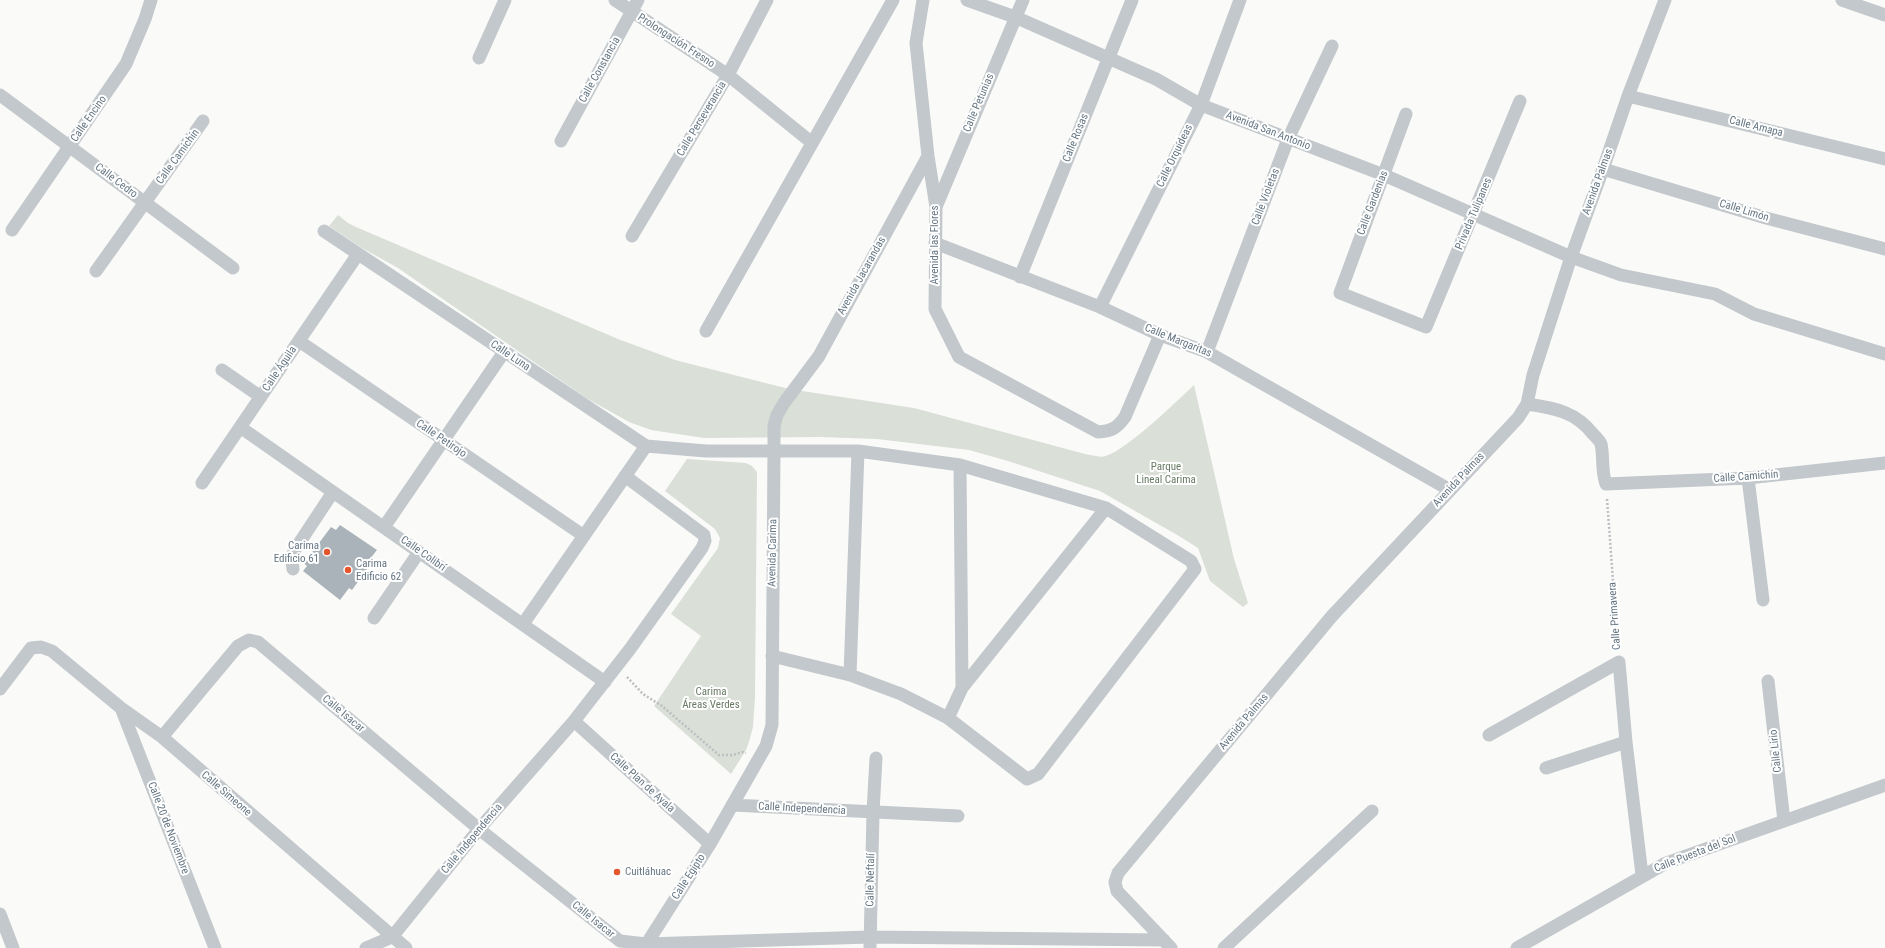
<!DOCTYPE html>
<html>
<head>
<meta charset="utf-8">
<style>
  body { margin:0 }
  canvas { display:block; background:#fafaf8 }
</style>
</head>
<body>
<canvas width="1885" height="948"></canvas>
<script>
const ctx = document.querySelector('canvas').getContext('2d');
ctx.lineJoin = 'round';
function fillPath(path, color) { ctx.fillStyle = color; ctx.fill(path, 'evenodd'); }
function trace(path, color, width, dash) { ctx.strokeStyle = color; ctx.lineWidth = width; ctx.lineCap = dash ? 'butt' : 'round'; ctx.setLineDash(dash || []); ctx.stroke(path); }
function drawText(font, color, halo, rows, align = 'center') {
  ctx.font = font + ' "Roboto Condensed",sans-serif'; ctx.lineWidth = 4; ctx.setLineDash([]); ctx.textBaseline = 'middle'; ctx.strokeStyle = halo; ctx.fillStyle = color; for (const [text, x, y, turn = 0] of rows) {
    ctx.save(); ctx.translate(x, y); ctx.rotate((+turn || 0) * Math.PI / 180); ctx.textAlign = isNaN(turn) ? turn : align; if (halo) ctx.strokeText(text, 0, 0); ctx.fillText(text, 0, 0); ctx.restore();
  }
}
const green = new Path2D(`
  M338,215L348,223L356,227L618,339L675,360L789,389L914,408L1085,454C1091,455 1101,458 1106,456C1129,448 1175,403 1194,385L1234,559L1248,603L1243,607L1210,581L1198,548L1179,536L1100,491L1008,461L969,450L877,439L820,437L704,438L651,430L629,422L586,398L398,268L362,248L329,226Z
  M687,459L746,463L752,466L757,472L755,697L753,727L749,742L746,750L731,774L654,706L701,636L671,614L718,548L720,538L715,529L665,491Z`);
const building = new Path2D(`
  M340,525L377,550L369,560L372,562L352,590L349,588L340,600L303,571L307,566L304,563L331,527L336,530Z`);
const path = new Path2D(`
  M1607,499L1618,649
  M627,677L643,694L662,706L719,755H732L743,752L746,753`);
const street = new Path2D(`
  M615,0L728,75L811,142
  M923,0L916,43L928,156L936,207L935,309L959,357L1098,432C1112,431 1117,428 1125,417L1160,335
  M967,0L1015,17L1156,79L1201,105L1384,175L1571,257L1621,275L1715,294L1754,314L1885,354
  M1842,0L1885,15
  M479,58L505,0
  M0,95L233,268
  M1628,96L1885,159
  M1406,114L1340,293L1426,327L1520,101
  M561,141L638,0
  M1603,169L1766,218L1885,249
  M936,207L1023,0
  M12,230L126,64L145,19L151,0
  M324,231L646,446L706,451H858L960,465L1106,508L1191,561L1195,569L1038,774L1027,779L948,718L901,694L850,675L772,656
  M632,236L728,75L767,0
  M935,243L1100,307L1160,335L1207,352L1450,490
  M96,271L203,121
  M1020,277L1132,0
  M1100,307L1201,105L1240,0
  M706,331L893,0
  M299,341L584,536
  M1207,352L1288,139L1332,46
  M222,370L261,397
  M1527,404C1555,408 1576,412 1593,434C1596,437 1600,441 1601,444C1604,457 1601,471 1606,484L1748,478L1885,463
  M240,427L605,682
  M1748,478L1763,600
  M202,483L358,254
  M384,527L504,352
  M293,569L292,560L294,551L333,492
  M374,618L419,552
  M523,624L646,446
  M850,675L858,451
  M1768,681L1784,821
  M962,688L1106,508
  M0,689L31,648L41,647L52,651L121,708L162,737L406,948
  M121,708L215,948
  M948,718L962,688L960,465
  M574,721L710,844
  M1489,735L1619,662L1626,742L1642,875
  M162,737L238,646L249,640L258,642L479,829L620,941L646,944L870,937L1164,940
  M1546,768L1626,742
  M732,805L958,816
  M0,914L13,948
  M366,948L392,937L479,829L574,721L630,649L702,548L705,541L704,535L625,476
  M644,948L710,844L766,746L772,725L774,450V426L777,415L784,403L819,356L928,156
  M870,948L873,812L876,758
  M1171,948L1117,891L1115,882L1118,873L1332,616L1518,418L1527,404L1533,375L1571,257L1603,169L1628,96L1665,0
  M1224,948L1372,811
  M1517,948L1666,863L1885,785`);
const markers = [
  [327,552,4,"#e4572e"],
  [348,570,4,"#e4572e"],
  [617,872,4,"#e4572e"]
];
const streetNames = [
  ["Prolongación Fresno",676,41,33],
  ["Calle Constancia",600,70,-61],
  ["Calle Petunias",979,103,-67],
  ["Calle Encino",89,119,-55],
  ["Calle Perseverancia",702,119,-59],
  ["Calle Amapa",1756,127,14],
  ["Avenida San Antonio",1268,131,21],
  ["Calle Rosas",1076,138,-68],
  ["Calle Orquídeas",1175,156,-64],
  ["Calle Camichín",178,157,-54],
  ["Calle Cedro",116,181,37],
  ["Avenida Palmas",1598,182,-70],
  ["Calle Violetas",1266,197,-69],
  ["Calle Gardenias",1373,203,-69],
  ["Calle Limón",1744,211,17],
  ["Privada Tulipanes",1474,214,-67],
  ["Avenida las Flores",935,245,-90],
  ["Avenida Jacarandas",862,276,-61],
  ["Calle Margaritas",1178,341,22],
  ["Calle Luna",510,356,34],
  ["Calle Águila",280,369,-56],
  ["Calle Petirojo",441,439,34],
  ["Calle Camichín",1746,477,-4],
  ["Avenida Palmas",1459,480,-47],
  ["Avenida Carima",773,553,-89],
  ["Calle Colibrí",423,554,35],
  ["Calle Primavera",1615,616,-94],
  ["Calle Isacar",343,714,40],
  ["Avenida Palmas",1244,722,-50],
  ["Calle Lirio",1776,751,-96],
  ["Calle Plan de Ayala",642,783,42],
  ["Calle Simeone",226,794,41],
  ["Calle Independencia",802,809,3],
  ["Calle 20 de Noviembre",168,828,69],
  ["Calle Independencia",472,839,-50],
  ["Calle Puesta del Sol",1695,854,-21],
  ["Calle Egipto",689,877,-57],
  ["Calle Neftalí",871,880,-89],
  ["Calle Isacar",593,920,39]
];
const parkNames = [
  ["Parque",1166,467],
  ["Lineal Carima",1166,480],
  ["Carima",711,692],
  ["Áreas Verdes",711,705]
];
const poiNames = [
  ["Carima",319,546,"right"],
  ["Edificio 61",319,559,"right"],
  ["Carima",356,564],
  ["Edificio 62",356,577],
  ["Cuitláhuac",625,872]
];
fillPath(green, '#dadfd7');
fillPath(building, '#aab3b9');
trace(path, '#bbbfc2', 2.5, [2, 2]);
trace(street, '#c3c8cc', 13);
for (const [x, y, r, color] of markers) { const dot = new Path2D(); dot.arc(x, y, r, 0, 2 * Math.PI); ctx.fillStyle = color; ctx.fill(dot); trace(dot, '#fff', 1.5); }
drawText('11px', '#657683', '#fff', streetNames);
drawText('11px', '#687a64', '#fff', parkNames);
drawText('11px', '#657683', '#fff', poiNames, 'left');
</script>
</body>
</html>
